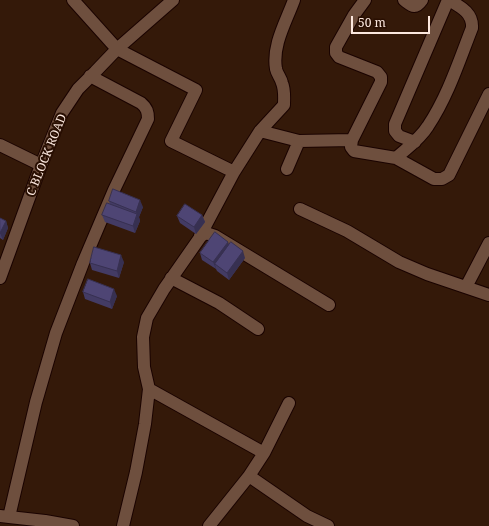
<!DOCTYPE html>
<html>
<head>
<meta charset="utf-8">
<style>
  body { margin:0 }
  #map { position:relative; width:489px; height:526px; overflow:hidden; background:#341909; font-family:"Noto Serif",serif }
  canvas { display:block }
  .scale { position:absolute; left:351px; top:16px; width:79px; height:18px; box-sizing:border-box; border:2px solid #fce8df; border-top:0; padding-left:5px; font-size:12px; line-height:14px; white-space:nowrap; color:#fce8df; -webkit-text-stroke:3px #290f02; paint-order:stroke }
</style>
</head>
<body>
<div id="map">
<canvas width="489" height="526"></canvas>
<div class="scale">50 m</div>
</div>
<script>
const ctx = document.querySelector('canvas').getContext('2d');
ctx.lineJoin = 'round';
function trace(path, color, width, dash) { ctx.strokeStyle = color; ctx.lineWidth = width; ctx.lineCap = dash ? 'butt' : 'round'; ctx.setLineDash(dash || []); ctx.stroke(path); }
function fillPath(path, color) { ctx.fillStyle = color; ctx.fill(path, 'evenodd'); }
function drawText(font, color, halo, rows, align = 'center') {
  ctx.font = font + ' "Noto Serif",serif'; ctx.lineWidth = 4; ctx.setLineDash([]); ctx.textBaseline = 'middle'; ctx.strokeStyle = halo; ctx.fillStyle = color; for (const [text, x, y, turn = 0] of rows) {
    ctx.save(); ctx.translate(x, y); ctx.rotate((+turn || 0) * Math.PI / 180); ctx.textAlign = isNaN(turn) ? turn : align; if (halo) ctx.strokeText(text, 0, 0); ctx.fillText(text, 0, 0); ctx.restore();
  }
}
const minor = new Path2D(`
  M73,0L117,49L196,90L171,141L234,172L200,236
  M365,0L354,15L336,47V53L339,57L377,72L381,77V82L352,140L351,147L354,151L396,158L434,179H442L449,175L489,94
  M404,0C412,6 415,10 422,0
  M260,131L299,141L352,140
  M415,142L399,136L395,131V124L448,0
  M0,145L41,165
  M396,158C407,148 420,139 428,126C448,96 459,61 472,28C473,13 461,7 449,0
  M287,169L299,141
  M234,172L260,131L284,105C284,98 285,90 282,83C281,78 277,74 276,69C272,45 286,22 294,0
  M300,209L347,231L399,262L427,274L489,295
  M0,278L41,165L62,113L78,89L95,72L117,49L173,0
  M171,278L219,303L258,329
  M466,287L489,243
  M149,389L264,453
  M249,476L307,516L328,526
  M0,516L9,517L36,402L56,333L83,263L114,190L148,119C148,112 147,108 141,103L90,76
  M9,517L45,521L73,526
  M123,526L136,472L145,424L149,389L144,367L143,337L147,318L164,289L201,236L206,233L215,236L329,305
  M209,526L249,476L264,453L289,403`);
const wall = new Path2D(`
  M109,201L143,207L139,217L140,221L135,233L105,222L102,215L110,204Z
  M202,215L205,222L196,234L180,223L177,216Z
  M0,218L6,221L8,228L3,240L0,238Z
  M229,244L245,258L229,280L217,271L216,269L202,260L200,253Z
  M124,262L119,278L92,270L90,263Z
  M83,292L117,296L112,309L85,299Z`);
const shadedWall = new Path2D(`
  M140,200L143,207L139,217L140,221L135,233L133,226L137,215L136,212Z
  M202,215L205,222L196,234L194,227Z
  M6,221L8,228L3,240L0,233Z
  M228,242L231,249L215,264L216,269L213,262Z
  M243,251L245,258L229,280L227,273Z
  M121,255L124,262L119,278L117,271Z
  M114,289L117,296L112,309L110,302Z`);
const building = new Path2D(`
  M113,189L140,200L136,212L109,201Z
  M107,203L137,214L133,226L102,215Z
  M185,204L202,215L194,227L177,216Z
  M0,218L6,221L0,233Z
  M215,232L228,242L213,262L200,253Z
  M231,242L243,251L227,273L215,264Z
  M94,247L121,255L117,271L90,263Z
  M88,279L114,289L110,302L83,292Z`);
const streetNames = [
  ["C BLOCK ROAD",47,155,-68]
];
trace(minor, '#1a0300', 14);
trace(minor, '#6e4f3e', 12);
fillPath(wall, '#433b64');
fillPath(shadedWall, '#373051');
fillPath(building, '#4e4574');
trace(building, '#373051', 1);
drawText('12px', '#fce8df', '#290f02', streetNames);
</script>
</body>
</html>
